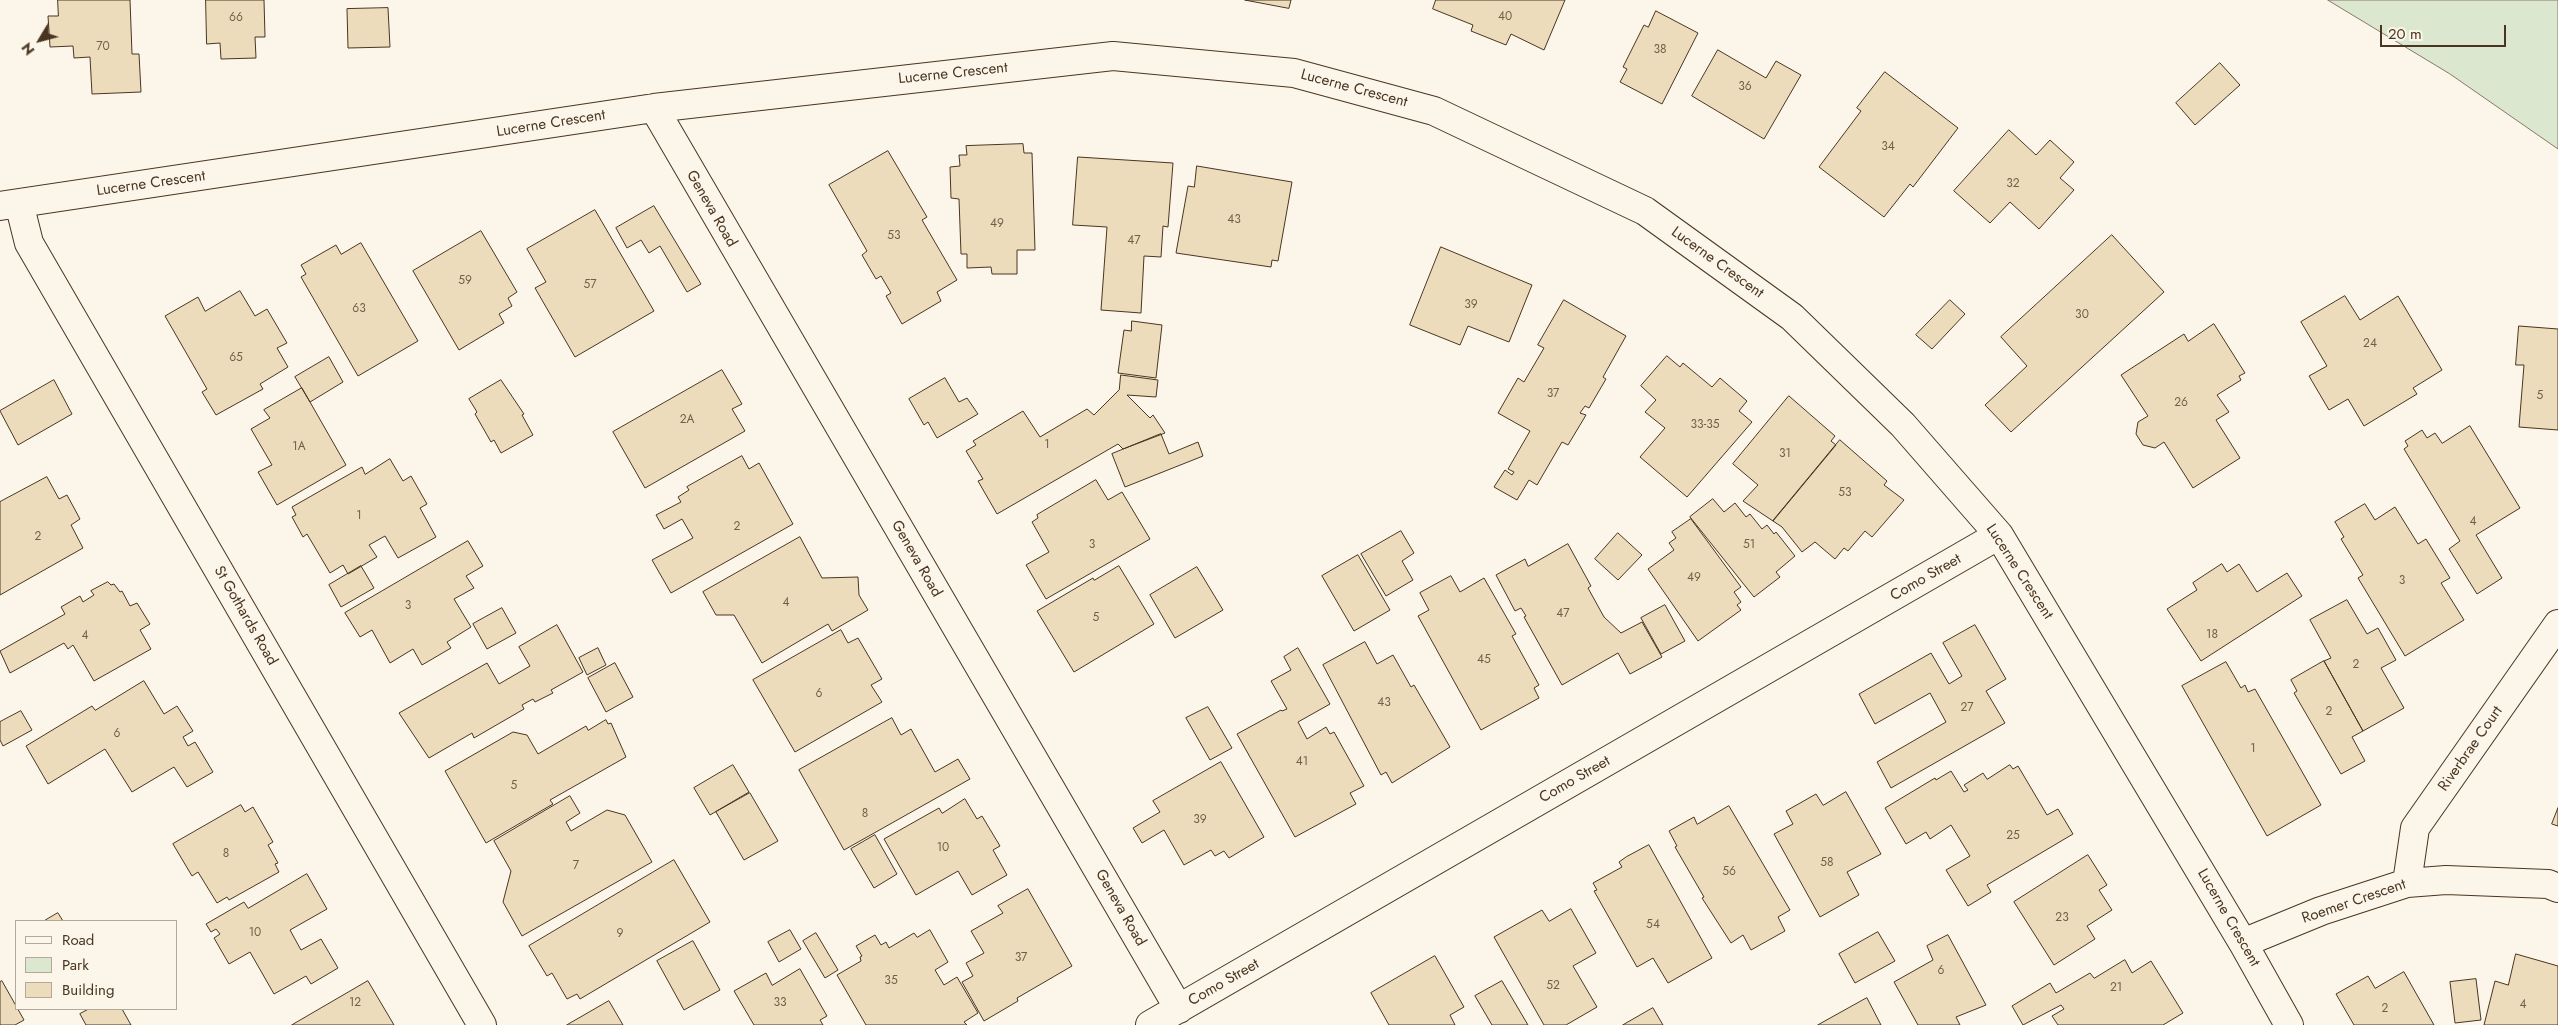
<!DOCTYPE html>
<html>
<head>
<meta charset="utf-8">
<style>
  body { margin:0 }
  #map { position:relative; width:2558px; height:1025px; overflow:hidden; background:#fbf6e9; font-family:Jost,sans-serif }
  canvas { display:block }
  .legend { position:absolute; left:15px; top:920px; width:162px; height:90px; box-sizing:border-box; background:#fbf6e9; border:1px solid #b4a999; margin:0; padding:6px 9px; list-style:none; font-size:15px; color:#4a3520 }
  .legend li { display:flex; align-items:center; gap:10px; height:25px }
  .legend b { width:25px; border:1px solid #b4a999 }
  .north { position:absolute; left:15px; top:15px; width:50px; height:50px; -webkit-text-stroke:4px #fbf6e9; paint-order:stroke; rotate:233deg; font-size:14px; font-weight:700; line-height:20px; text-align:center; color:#4a3520 }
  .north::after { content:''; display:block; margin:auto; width:18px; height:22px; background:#4a3520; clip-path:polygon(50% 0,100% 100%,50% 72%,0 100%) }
  .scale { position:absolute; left:2380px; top:25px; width:126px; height:22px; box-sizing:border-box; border:2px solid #4a3520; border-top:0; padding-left:6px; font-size:15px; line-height:18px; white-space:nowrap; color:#4a3520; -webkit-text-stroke:4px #fbf6e9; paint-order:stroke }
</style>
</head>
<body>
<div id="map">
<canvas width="2558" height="1025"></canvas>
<ul class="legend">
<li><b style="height:6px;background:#fbf6e9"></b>Road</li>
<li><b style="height:14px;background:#dce7d0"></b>Park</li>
<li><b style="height:14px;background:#ecdcbc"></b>Building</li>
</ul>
<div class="north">N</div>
<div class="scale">20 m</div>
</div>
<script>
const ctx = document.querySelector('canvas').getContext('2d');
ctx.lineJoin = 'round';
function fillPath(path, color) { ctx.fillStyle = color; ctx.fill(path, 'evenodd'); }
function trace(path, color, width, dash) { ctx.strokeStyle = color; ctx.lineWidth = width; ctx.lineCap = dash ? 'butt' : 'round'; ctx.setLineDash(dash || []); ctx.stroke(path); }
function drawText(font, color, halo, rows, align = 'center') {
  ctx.font = font + ' Jost,sans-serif'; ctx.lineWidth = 4; ctx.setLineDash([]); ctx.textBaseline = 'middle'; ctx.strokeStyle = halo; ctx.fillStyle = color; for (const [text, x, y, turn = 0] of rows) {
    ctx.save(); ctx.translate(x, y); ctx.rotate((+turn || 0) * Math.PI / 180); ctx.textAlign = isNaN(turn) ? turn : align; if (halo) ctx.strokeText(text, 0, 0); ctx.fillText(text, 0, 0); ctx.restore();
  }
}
const green = new Path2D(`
  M2328,0H2558V149L2450,74Z`);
const building = new Path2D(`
  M58,0H130L132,54H139L141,92L92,94L90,57L74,58L73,46L50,47L48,16H58Z
  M206,0H264L265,37H255L256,58L221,59L220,43L207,44Z
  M1245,0H1291L1289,8Z
  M1436,0H1565L1544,50L1511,34L1506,45L1471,31L1473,25L1433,9Z
  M388,8L390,47L348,48L347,9Z
  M1656,11L1698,33L1662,104L1620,82L1627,69L1623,67L1644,25L1648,27Z
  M1718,50L1766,78L1776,61L1801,75L1764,139L1692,96Z
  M2220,63L2240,85L2195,125L2176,103Z
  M1885,72L1958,128L1913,187L1910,184L1884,217L1819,167L1861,111L1857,108Z
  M2009,130L2036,155L2050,140L2074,162L2060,178L2074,190L2039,229L2010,202L1990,223L1954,191Z
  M1023,144L1024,153H1032L1035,250H1017V274H992L991,267L967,268V254H961L959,199L951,198L950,167L960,166L959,155H967L966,146Z
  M888,151L927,217L922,220L957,280L937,292L941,301L902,324L886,296L891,293L881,276L876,279L862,255L867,251L829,185Z
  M1078,157L1173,163L1168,227L1163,226L1161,257L1144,256L1141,313L1101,310L1107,227L1073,225Z
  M1197,166L1292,182L1278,261L1272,260L1271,267L1176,253L1188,186L1194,187Z
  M654,206L701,284L687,292L660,246L649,253L641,240L627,248L616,228Z
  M595,210L654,311L575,357L535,288L546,282L527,249Z
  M481,231L517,292L508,298L512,306L499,314L504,323L459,350L413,271Z
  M2112,235L2164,292L2011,432L1985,405L2027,366L2001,337Z
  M361,243L418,341L358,376L301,277L306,274L301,265L336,245L341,254Z
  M1441,247L1532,285L1509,342L1468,326L1460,345L1410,325Z
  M240,291L255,316L267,309L287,343L277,348L288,367L260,384L263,389L216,415L202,392L207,389L165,316L198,297L205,311Z
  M2345,296L2360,320L2398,296L2442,370L2413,388L2417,394L2364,426L2348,399L2329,410L2309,376L2327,366L2301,322Z
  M1564,300L1626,336L1603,377L1606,379L1589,408L1585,406L1580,413L1586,415L1568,445L1562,442L1537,485L1529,480L1517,500L1494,487L1505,470L1512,475L1514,472L1508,469L1530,431L1498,413L1518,378L1524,382L1544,348L1538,345Z
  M1950,300L1965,314L1932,349L1916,335Z
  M1132,321L1162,325L1156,378L1118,373L1124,330L1131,331Z
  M2214,324L2245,373L2239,376L2241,380L2217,395L2229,412L2216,420L2240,458L2193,488L2164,442L2155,448L2143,445L2136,434L2138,422L2148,416L2121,375L2184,334L2188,341Z
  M2519,326L2558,329V430L2519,427L2524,365H2516Z
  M1667,356L1680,367L1683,363L1712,387L1720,378L1747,401L1739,411L1752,422L1687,497L1640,457L1665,428L1645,412L1656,400L1641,386Z
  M329,357L343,382L310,402L295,377Z
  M722,370L742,404L732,409L745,431L645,488L613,432Z
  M1121,375L1158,380L1156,397L1127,395L1150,418L1153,415L1165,433L1123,449L1118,444L997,514L978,481L983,479L966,451L976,445L973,441L1023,411L1040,437L1087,409L1094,415L1119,390Z
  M945,378L959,402L967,398L978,414L937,438L928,422L924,425L909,399Z
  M54,380L72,414L18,445L0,411Z
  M501,380L524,414L522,415L533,435L501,453L494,440L491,442L475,414L477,412L469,399Z
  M302,388L346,465L277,505L258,472L272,465L251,429L270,418L264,410Z
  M1789,396L1835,436L1831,441L1836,445L1773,521L1743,501L1758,485L1733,464Z
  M2470,426L2520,508L2476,535L2502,578L2477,594L2449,549L2460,541L2404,449L2408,446L2405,441L2422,430L2427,438L2435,433L2442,443Z
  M1161,434L1169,454L1198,442L1203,456L1125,487L1112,454Z
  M1840,440L1887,481L1884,485L1904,500L1872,537L1865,531L1848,551L1844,548L1835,559L1815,542L1802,552L1782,527L1773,521Z
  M742,456L749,469L759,463L793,524L671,593L652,560L693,538L682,519L664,529L656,515L681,502L678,497L689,490L687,487Z
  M390,459L403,481L411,476L427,504L420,508L436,537L398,558L385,536L369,545L377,557L348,574L343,565L330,573L307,534L303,537L292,517L296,515L292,507L362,467L365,474Z
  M47,477L59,499L67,495L80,519L71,525L83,548L0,595V502Z
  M1096,480L1108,500L1122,492L1150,539L1046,599L1026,565L1049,552L1032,522L1038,518L1037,515Z
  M1713,499L1724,512L1735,503L1746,517L1750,514L1762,529L1767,525L1774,534L1776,532L1795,556L1776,572L1780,577L1754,597L1690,517Z
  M2365,504L2375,520L2395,507L2418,544L2426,539L2450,578L2441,583L2464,620L2405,656L2358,578L2363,575L2341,539L2344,537L2335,522Z
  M1691,519L1741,587L1734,592L1741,602L1737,605L1741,610L1698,641L1648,569L1674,550L1669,543L1676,538L1672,532Z
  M1401,531L1414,553L1402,561L1413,580L1386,596L1361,554Z
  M1618,533L1642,555L1618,580L1595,559Z
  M800,537L822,578L858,577L859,595L868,610L832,631L828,624L762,663L734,615H716L703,592Z
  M468,541L483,566L466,576L474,588L454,599L471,627L447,642L451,648L422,665L413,649L390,663L372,630L360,637L345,613Z
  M1568,544L1591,586L1588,588L1604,617L1621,633L1642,622L1662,657L1630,674L1618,653L1562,685L1524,617L1526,616L1521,608L1515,611L1496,575L1525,559L1528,566Z
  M1358,555L1390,610L1354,631L1322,576Z
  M2222,564L2227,572L2239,564L2257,592L2287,573L2302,596L2201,661L2167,609L2197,590L2193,583Z
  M361,566L374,588L341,607L329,585Z
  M1119,566L1154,624L1074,672L1037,611L1093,578L1094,580Z
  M1197,567L1223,610L1175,638L1150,595Z
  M1451,576L1460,592L1484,578L1516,634L1512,636L1539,685L1534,688L1539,698L1481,730L1418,616L1429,610L1420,593Z
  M108,582L111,585L114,584L120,592L122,591L130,606L137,603L150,624L140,630L151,649L94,681L73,645L68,649L64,643L10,673L0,651L65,614L61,607L80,596L83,602L94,595L91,591Z
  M2347,600L2367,634L2378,628L2396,660L2381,668L2404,708L2363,731L2324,661L2331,658L2310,620Z
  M1665,605L1685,641L1661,654L1641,618Z
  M502,608L516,633L487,649L473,624Z
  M557,625L583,672L551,690L553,693L535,702L533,699L522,705L524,709L474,738L472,733L429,758L399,713L487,663L499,684L530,666L519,647Z
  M1975,625L2006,679L1986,691L2005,723L1891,788L1877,762L1946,722L1930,693L1875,724L1859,694L1931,653L1949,684L1962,676L1943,643Z
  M841,630L848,643L858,638L882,679L871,685L882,702L795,752L753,680Z
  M1365,642L1377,664L1393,655L1411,687L1414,685L1450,747L1392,783L1386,772L1381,775L1323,665Z
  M598,648L606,665L587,675L579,658Z
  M1298,648L1330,704L1298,722L1307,739L1326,727L1330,734L1334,732L1364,786L1350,793L1356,804L1295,837L1237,734L1281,710L1282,711L1287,709L1271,681L1291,670L1284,657Z
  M2324,661L2363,731L2352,737L2365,761L2341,774L2294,693L2297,691L2291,680Z
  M2226,662L2241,688L2245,685L2248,692L2255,689L2321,805L2267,836L2182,686Z
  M615,663L633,697L606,712L588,678Z
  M144,681L164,714L177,706L193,731L183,737L188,746L195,742L213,772L187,787L174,767L132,792L105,749L48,784L26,746L92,706L95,710Z
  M1208,707L1232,748L1210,760L1186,718Z
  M21,711L32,730L3,746L0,740V722Z
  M892,718L901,735L911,729L935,772L958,759L970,779L844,850L799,770Z
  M606,720L608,724L611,723L626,757L550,800L553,804L486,843L445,771L513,732L527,735L538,754L586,726L588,730Z
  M1221,762L1264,837L1229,858L1224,851L1215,856L1211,850L1184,865L1164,830L1142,843L1133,828L1160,812L1153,801Z
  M733,765L749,792L710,815L694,788Z
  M2010,765L2013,769L2018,766L2047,815L2058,809L2073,834L1987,885L1991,892L1968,906L1946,870L1970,856L1951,825L1930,839L1926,832L1906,844L1885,808L1935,778L1936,780L1951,771L1964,792L1968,790L1964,785L1983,773L1987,779Z
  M1846,792L1881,854L1847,872L1859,895L1820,917L1774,834L1793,824L1786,811L1816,794L1823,805Z
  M750,793L778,841L744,860L716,812Z
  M570,796L580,813L566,822L571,831L607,810L625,815L652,862L522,936L503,902L511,871L494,841Z
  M965,799L977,819L982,816L1000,846L993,850L1007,875L972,895L958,871L916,895L884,839L939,808L942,813Z
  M241,805L245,812L253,807L273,842L268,845L278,863L275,864L279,872L229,900L227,897L217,903L198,872L192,876L173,844Z
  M1729,806L1790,910L1778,917L1785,931L1751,950L1743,935L1731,943L1702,898L1704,897L1675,847L1677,846L1669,831L1694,817L1697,824Z
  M2558,808V826L2552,824Z
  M875,835L897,874L874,888L851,849Z
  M1649,845L1712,958L1668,983L1653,958L1637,967L1594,891L1597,890L1593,883L1622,867L1619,862L1626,857Z
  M2088,855L2107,885L2099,890L2112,910L2087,926L2095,939L2054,965L2014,902Z
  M674,860L710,922L580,999L577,994L567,999L552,973L547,976L529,946Z
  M307,874L327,909L290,930L301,950L321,939L338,968L311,984L306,976L274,994L250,952L229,964L214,938L220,934L216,929L211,932L206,924L244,902L248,908Z
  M1028,889L1072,966L1017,998L1018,1001L984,1021L962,982L973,976L966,963L984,953L971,931L1003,913L998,906Z
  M1571,909L1596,953L1573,966L1597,1007L1566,1025H1544L1494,937L1542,910L1549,921Z
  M58,913L63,921H44Z
  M790,930L801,949L779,962L768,942Z
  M930,930L948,962L935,970L944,985L957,977L978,1013L964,1022L967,1025H866L837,975L861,961L860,957L862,956L856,946L875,935L881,945L886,942L889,948L914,933L917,937Z
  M1878,932L1895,961L1855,983L1839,954Z
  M816,933L838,970L825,978L803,941Z
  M1948,935L1986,1005L1956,1017L1960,1025H1918L1894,982L1933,960L1927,946Z
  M693,941L720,990L684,1010L657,961Z
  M2516,954L2558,966V1025H2484L2495,981L2508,985Z
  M1435,956L1464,1007L1450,1015L1455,1025H1389L1371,993Z
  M2125,960L2132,973L2151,961L2183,1013L2163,1025H2058L2052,1016L2064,1009L2061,1005L2023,1025L2012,1006L2050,983L2056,993L2090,973L2094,978Z
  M800,969L827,1016L820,1020L823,1025H754L734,991L766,973L772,985Z
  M2404,972L2434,1025H2354L2336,994L2368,976L2375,988Z
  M2476,979L2481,1020L2455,1023L2450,982Z
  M2,981L24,1020L15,1025H0V982Z
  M368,981L394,1025H292Z
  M1502,981L1528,1025H1492L1475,996Z
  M1867,998L1881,1025H1818Z
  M609,1001L623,1025H567Z
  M1653,1008L1663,1025H1623Z
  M89,1009H122L131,1025H86L80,1014Z`);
const minor = new Path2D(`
  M654,108L1179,1009
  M19,203L29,243L482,1025
  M0,206L654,108L1113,56L1294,73L1434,111L1645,211L1792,317L1903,425L1999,535L2243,943L2289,1025
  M2407,883L2415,828L2558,624
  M2243,943L2321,911L2407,883L2446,880L2548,884L2558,888
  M1150,1025L1999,535`);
const numberNames = [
  ["40",1505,17],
  ["66",236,18],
  ["70",103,47],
  ["38",1660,50],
  ["36",1745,87],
  ["34",1888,147],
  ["32",2013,184],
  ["43",1234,220],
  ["49",997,224],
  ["53",894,236],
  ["47",1134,241],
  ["59",465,281],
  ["57",590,285],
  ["39",1471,305],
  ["63",359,309],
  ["30",2082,315],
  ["24",2370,344],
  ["65",236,358],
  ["37",1553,394],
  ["5",2540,396],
  ["26",2181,403],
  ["2A",687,420],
  ["33-35",1705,425],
  ["1",1047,445],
  ["1A",299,447],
  ["31",1785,454],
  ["53",1845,493],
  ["1",359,516],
  ["4",2473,522],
  ["2",737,527],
  ["2",38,537],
  ["3",1092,545],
  ["51",1749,545],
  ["49",1694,578],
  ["3",2402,581],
  ["4",786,603],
  ["3",408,606],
  ["47",1563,614],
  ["5",1096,618],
  ["18",2212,635],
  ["4",85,636],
  ["45",1484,660],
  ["2",2356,665],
  ["6",819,694],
  ["43",1384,703],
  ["27",1967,708],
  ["2",2329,712],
  ["6",117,734],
  ["1",2253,749],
  ["41",1302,762],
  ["5",514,786],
  ["8",865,814],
  ["39",1200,820],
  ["25",2013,836],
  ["10",943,848],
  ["8",226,854],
  ["58",1827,863],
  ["7",576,866],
  ["56",1729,872],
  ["23",2062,918],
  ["54",1653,925],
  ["10",255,933],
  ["9",620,934],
  ["37",1021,958],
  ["6",1941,971],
  ["35",891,981],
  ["52",1553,986],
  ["21",2116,988],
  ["12",355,1003],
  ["33",780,1003],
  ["4",2523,1005],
  ["2",2385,1009]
];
const streetNames = [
  ["Lucerne Crescent",953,74,-6],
  ["Lucerne Crescent",1354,89,15],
  ["Lucerne Crescent",551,124,-9],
  ["Lucerne Crescent",151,184,-8],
  ["Geneva Road",711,209,60],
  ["Lucerne Crescent",1717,263,36],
  ["Geneva Road",916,559,60],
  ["Lucerne Crescent",2019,572,57],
  ["Como Street",1926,578,-30],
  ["St Gothards Road",245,616,60],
  ["Riverbrae Court",2471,749,-55],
  ["Como Street",1575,780,-30],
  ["Roemer Crescent",2354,902,-19],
  ["Geneva Road",1120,908,60],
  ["Lucerne Crescent",2228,918,60],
  ["Como Street",1224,983,-30]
];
fillPath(green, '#dce7d0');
trace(green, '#887966', 1);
fillPath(building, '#ecdcbc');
trace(building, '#4a3520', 1);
trace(minor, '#4a3520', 30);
trace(minor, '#fbf6e9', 28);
drawText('12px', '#725f47', null, numberNames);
drawText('15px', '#4a3520', '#fbf6e9', streetNames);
</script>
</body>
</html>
